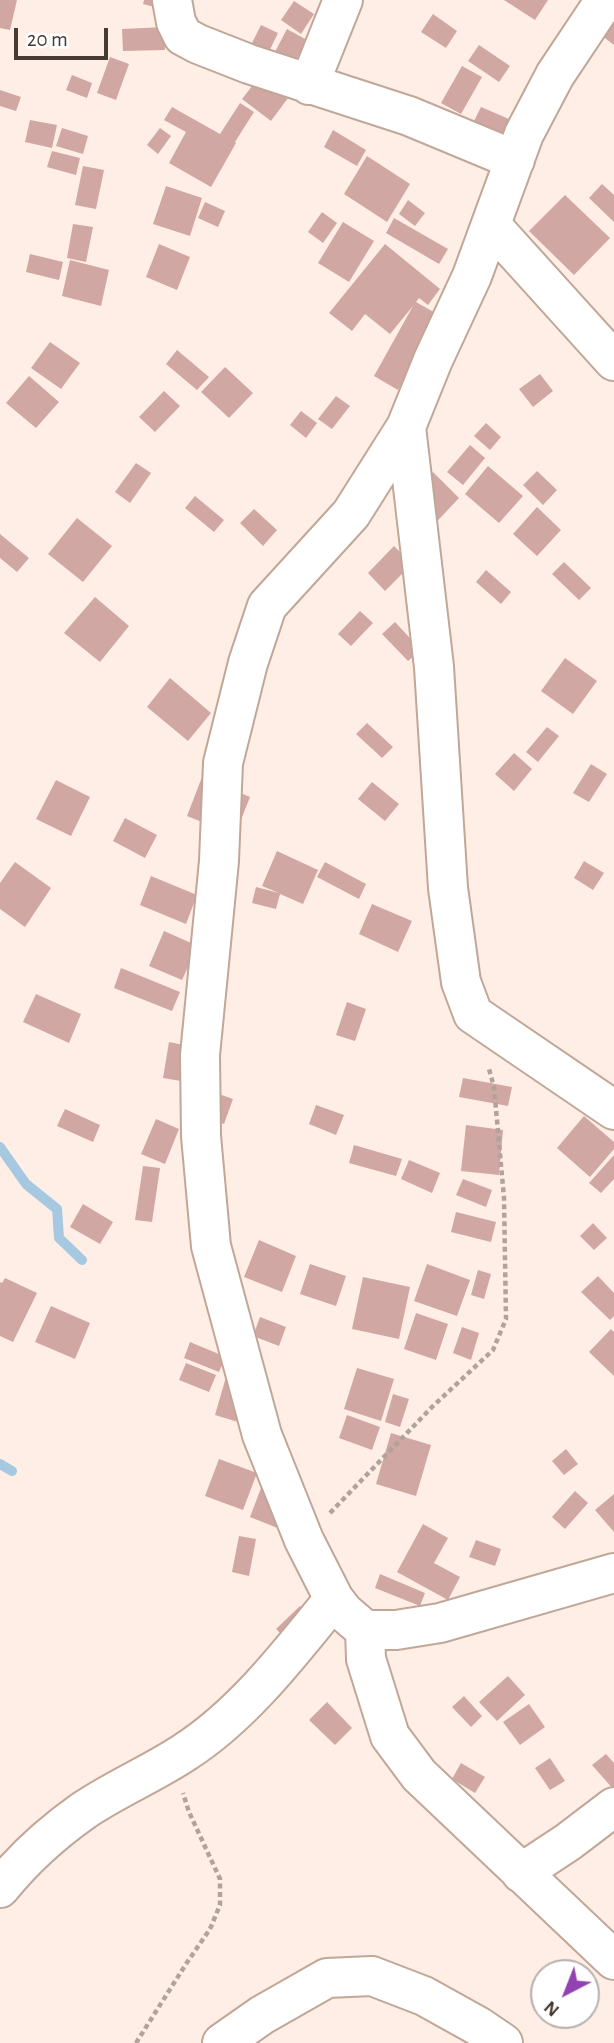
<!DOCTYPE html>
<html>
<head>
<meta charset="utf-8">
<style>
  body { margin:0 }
  #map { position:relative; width:614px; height:2043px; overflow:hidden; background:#ffeee5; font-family:"Alegreya Sans",sans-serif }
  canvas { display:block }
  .north { position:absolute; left:530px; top:1959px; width:70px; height:70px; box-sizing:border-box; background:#fff; border:2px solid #b5b1ae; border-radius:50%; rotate:222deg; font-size:19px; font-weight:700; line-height:28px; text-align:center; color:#453b34 }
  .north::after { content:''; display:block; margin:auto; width:24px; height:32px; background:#9342b2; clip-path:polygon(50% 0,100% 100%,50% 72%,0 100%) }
  .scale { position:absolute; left:14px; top:28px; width:94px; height:32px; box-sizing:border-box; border:4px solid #453b34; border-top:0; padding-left:9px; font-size:21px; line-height:24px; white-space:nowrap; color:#453b34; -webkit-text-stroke:5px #fff; paint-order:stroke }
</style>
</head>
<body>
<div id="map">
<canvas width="614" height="2043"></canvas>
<div class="north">N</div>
<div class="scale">20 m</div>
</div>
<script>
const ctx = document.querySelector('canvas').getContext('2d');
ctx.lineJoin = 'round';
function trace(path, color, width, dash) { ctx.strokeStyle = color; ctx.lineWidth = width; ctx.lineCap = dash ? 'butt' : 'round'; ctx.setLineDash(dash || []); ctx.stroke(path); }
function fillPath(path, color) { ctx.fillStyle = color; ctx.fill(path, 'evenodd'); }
const stream = new Path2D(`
  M0,1147L26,1184L57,1209L59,1238L82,1260
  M0,1464L12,1471`);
const building = new Path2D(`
  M0,0H17L10,30L0,28Z
  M144,0H169L166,10L143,4Z
  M504,0H548L535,20Z
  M294,1L314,14L301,34L281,20Z
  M433,14L457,31L446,48L421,32Z
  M614,19V45L601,35Z
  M261,25L278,33L262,66L245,57Z
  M164,27L165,50L123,51L122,29Z
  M287,29L307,40L287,76L268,65Z
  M479,45L510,66L499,82L468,61Z
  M110,57L129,64L116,100L97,93Z
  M462,66L482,77L461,114L441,103Z
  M263,72L291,94L271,121L242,99Z
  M72,75L92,83L87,98L66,90Z
  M0,90L21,97L16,111L0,106Z
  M240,103L254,112L235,142L236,143L211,187L169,163L186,132L164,120L172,107L220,134Z
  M481,107L509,119L501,139L472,125Z
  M30,120L57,125L52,148L25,142Z
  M62,128L88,136L83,154L56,146Z
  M160,128L171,136L158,154L147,145Z
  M333,130L366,150L357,166L324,147Z
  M52,151L80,158L76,175L47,167Z
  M367,156L410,184L387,222L344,194Z
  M83,166L104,170L96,209L75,205Z
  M602,184L614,195V222L589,198Z
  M166,186L202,198L190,236L153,224Z
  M565,195L610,238L574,275L529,231Z
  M408,200L425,213L415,226L399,214Z
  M205,202L225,211L218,227L198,218Z
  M322,212L337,223L323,243L308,232Z
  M394,218L448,249L439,264L386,233Z
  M343,222L374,241L349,282L318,263Z
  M73,224L93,227L86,262L67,258Z
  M159,244L190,257L177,290L146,277Z
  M385,244L440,289L428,305L419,298L416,302L439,315L398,390L374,376L413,306L390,334L365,314L352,331L329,313Z
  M30,254L63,262L59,280L26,272Z
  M70,260L109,270L101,306L62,296Z
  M50,342L80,363L61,389L31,368Z
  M177,350L209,377L197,390L166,364Z
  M225,367L253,393L229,418L201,392Z
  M540,374L553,391L533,407L519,389Z
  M29,376L59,402L36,428L6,403Z
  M164,391L180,406L155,432L139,417Z
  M336,396L350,406L332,429L318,419Z
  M301,411L317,423L306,438L290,425Z
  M486,423L501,437L490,450L474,436Z
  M470,445L485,458L463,485L447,472Z
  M136,463L151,473L130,503L115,492Z
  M488,466L523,496L499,523L465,494Z
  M537,471L557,490L543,505L523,485Z
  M433,472L459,498L426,533L409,497Z
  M195,496L224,520L214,532L185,508Z
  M537,507L561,530L537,556L513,534Z
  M254,509L277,530L263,546L240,523Z
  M77,518L112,546L83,582L48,554Z
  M0,534L29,558L17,572L0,558Z
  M394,546L412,564L385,591L368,573Z
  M564,562L591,588L579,600L552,574Z
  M486,570L511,592L501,604L476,582Z
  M95,597L129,626L100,662L64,633Z
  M360,611L373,623L351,646L338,634Z
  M395,622L421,650L408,661L382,634Z
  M565,658L597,681L573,714L541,691Z
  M170,678L211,713L188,741L147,707Z
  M367,723L393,747L382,758L356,734Z
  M547,727L559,736L538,762L526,752Z
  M514,753L532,769L514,791L495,774Z
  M591,764L607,774L589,802L573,793Z
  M202,777L250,797L235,835L187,816Z
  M56,780L90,797L71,836L36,819Z
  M372,782L399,804L385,821L358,799Z
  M125,818L157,835L145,858L113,841Z
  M277,851L318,870L303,904L280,894L276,909L252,903L256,887L279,893L262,886Z
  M584,861L604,873L593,890L574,878Z
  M15,862L51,888L25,927L0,909V883Z
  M325,862L366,884L359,899L317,877Z
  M151,876L197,895L186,924L140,905Z
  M372,904L412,921L398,952L359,934Z
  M164,931L198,946L182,980L149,966Z
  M121,968L180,992L172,1011L114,988Z
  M36,994L81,1014L69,1043L23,1022Z
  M347,1002L366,1009L355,1041L336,1035Z
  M169,1042L193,1047L187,1082L163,1078Z
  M463,1078L512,1087L508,1106L459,1097Z
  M216,1093L233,1099L224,1124L208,1118Z
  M316,1105L344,1115L336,1135L309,1124Z
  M65,1109L100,1125L93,1142L57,1126Z
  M584,1116L614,1142V1149L590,1177L557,1148Z
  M156,1119L179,1129L165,1164L141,1154Z
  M466,1125L503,1130L499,1175L461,1171Z
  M354,1145L402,1159L396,1176L349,1163Z
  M614,1155V1179L601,1193L589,1183Z
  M409,1160L440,1173L432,1193L401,1179Z
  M143,1166L160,1168L152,1222L135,1220Z
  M463,1179L492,1190L486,1207L456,1195Z
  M83,1204L113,1222L100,1244L70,1227Z
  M456,1212L496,1222L491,1242L451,1232Z
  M593,1223L607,1238L594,1250L580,1236Z
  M259,1240L296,1256L282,1292L244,1277Z
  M310,1264L346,1276L336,1306L300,1294Z
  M427,1264L470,1280L457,1316L414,1301Z
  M478,1270L491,1274L484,1299L471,1295Z
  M598,1276L614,1293V1316L610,1320L581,1292Z
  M363,1277L410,1287L399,1339L352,1329Z
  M5,1278L37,1293L13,1342L0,1336V1282L2,1283Z
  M51,1306L90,1323L75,1359L35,1342Z
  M416,1313L448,1324L436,1360L404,1349Z
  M260,1317L286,1327L279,1346L253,1336Z
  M462,1327L479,1333L471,1360L453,1353Z
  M611,1329L614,1332V1376L589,1352Z
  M190,1342L226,1357L219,1372L184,1358Z
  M186,1363L216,1375L209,1392L179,1380Z
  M357,1368L394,1379L381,1421L344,1409Z
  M226,1377L260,1386L248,1425L215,1415Z
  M393,1394L409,1399L400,1427L385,1422Z
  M347,1415L380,1427L372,1450L339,1438Z
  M391,1433L431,1445L416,1496L376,1484Z
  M566,1449L578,1464L564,1475L552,1461Z
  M219,1459L257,1473L243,1510L205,1496Z
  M264,1480L285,1531L250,1517Z
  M575,1491L588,1503L565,1529L552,1517Z
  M614,1494V1532L595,1510Z
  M423,1524L448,1538L434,1563L460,1577L448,1600L397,1572Z
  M239,1536L256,1539L249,1576L232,1572Z
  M476,1540L501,1549L495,1566L469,1557Z
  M380,1574L425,1593L420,1606L375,1588Z
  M300,1606L318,1624L295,1647L276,1629Z
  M508,1676L525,1695L497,1721L479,1702Z
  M464,1696L482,1716L471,1727L452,1707Z
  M327,1702L352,1728L335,1745L309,1720Z
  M529,1704L545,1727L520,1745L503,1722Z
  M606,1754L614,1763V1790L592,1765Z
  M550,1758L565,1781L550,1790L535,1768Z
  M461,1763L485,1777L475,1793L452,1779Z`);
const path = new Path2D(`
  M330,1513L433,1406L493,1350L506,1319L504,1198L494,1087L489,1069
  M136,2043L186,1964L210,1929L220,1905V1879L189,1812L183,1793`);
const minor = new Path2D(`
  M172,0L176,22L183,36L198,44L249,64L409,116L515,160
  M605,0L555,75L524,134L472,276L433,360L406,427L351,514L267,606L248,663L223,763L219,861L200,1055L201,1136L211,1246L262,1435L304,1540L334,1599L344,1612L365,1630H396L440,1623L614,1573
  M309,85L343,0
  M491,225L614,361
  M406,427L434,667L448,888L461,982L473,1014L614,1110
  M365,1630L366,1659L390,1736L419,1775L614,1960
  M521,1873L568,1842L614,1807
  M0,1888C24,1858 52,1833 83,1811C115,1789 152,1774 185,1752C243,1715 291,1652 334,1599
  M222,2043L262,2015L327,1978L372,1976L424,1996L478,2026L503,2043`);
trace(stream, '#a6c8e0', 10);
fillPath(building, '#d1a7a3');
trace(minor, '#c0a797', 42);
trace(path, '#b1a39b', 4.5, [5, 3.5]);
trace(minor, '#fff', 38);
</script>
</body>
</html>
